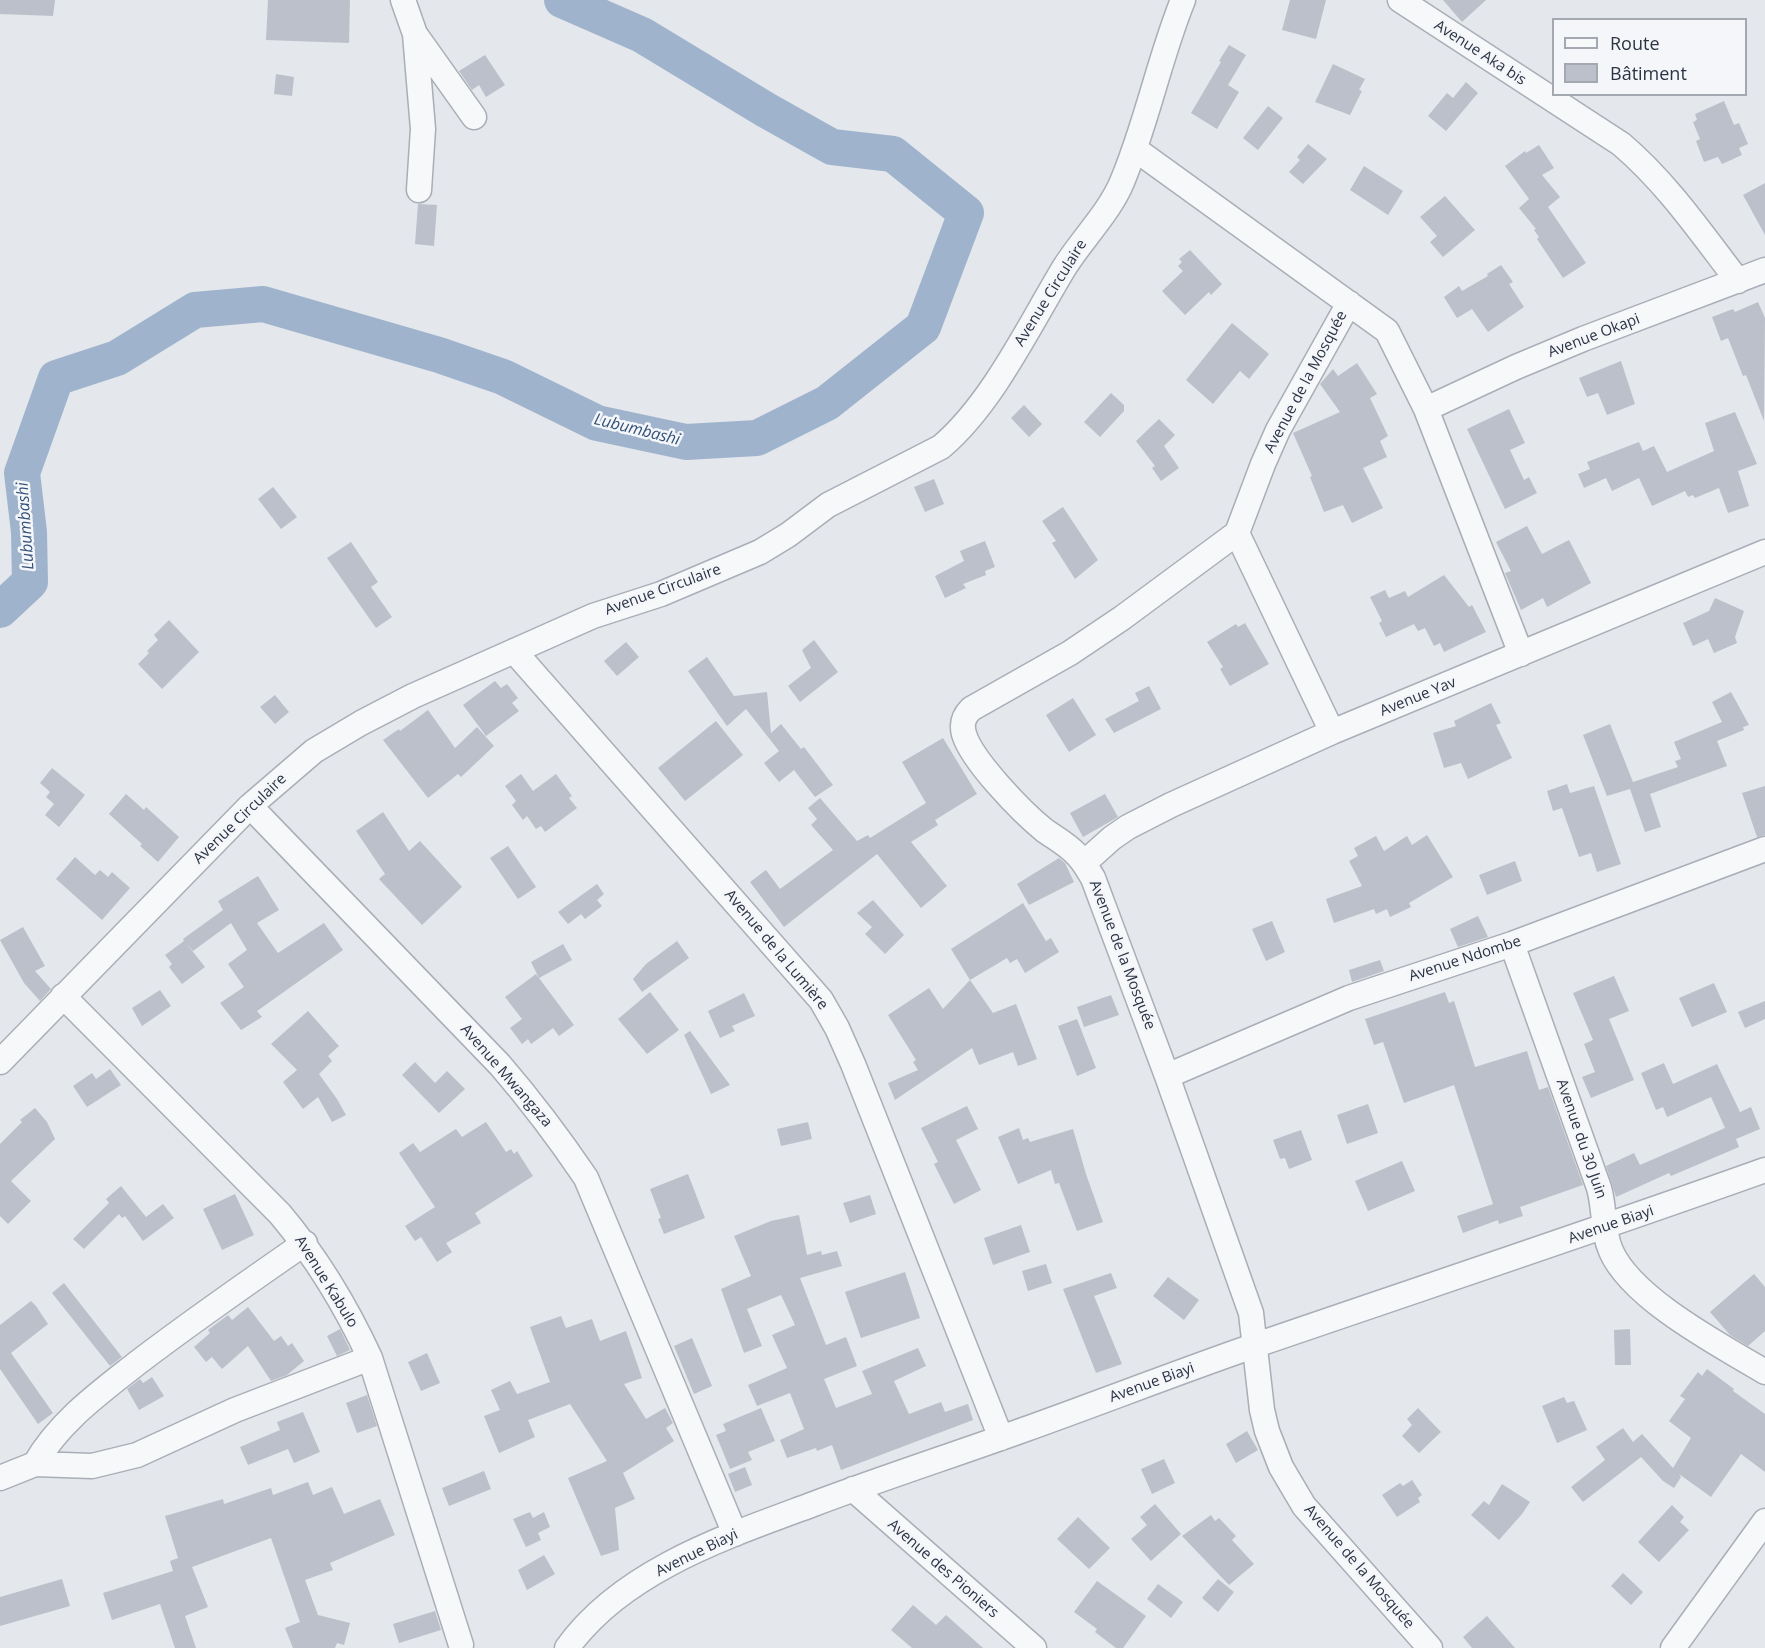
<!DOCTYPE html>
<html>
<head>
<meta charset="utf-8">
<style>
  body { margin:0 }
  #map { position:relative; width:1765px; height:1648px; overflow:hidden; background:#e4e7ec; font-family:"Open Sans",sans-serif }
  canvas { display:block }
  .legend { position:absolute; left:1552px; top:18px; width:195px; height:78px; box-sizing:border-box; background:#f4f6f9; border:2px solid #a4a8b1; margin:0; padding:8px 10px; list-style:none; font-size:18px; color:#2b3445 }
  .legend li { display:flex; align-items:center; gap:12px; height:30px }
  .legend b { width:30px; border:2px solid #a4a8b1 }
</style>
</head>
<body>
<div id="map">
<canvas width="1765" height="1648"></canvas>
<ul class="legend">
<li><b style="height:8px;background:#f7f8fa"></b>Route</li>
<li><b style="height:16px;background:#bbc0ca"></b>Bâtiment</li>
</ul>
</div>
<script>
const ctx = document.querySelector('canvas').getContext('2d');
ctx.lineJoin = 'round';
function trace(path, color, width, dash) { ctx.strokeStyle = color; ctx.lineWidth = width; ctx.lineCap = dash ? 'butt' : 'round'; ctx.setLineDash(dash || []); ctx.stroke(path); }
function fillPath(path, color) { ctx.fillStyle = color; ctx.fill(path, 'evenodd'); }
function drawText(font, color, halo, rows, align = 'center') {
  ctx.font = font + ' "Open Sans",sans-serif'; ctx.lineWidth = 5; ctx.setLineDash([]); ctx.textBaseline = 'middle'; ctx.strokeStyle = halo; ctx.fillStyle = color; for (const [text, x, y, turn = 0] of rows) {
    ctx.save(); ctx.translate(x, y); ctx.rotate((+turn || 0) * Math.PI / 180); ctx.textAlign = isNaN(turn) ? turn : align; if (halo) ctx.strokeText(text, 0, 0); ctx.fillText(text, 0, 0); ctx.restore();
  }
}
const river = new Path2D(`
  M0,610L30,582L29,532L22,473L56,378L117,358L195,310L263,304L439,355L503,377L597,423L686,442L757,438L827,403L923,327L966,213L893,154L832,147L766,110L642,35L562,0`);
const building = new Path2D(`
  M0,0H55L53,16L0,14Z
  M268,0H350L349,43L266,40Z
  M1290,0H1326L1316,39L1282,30Z
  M1443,0H1486L1462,22Z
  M1229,45L1246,55L1228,85L1239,92L1217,129L1191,113L1221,62L1219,61Z
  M485,55L505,85L486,97L479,85L472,90L459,71Z
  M1333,64L1365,79L1359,90L1362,91L1350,115L1315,102Z
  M276,74L294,77L292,96L274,94Z
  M1466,82L1478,93L1446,131L1428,116L1447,93L1453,98Z
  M1724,101L1734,125L1739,123L1748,144L1739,148L1742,155L1722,164L1718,157L1704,162L1696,141L1700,139L1693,122L1697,120L1695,114Z
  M1268,106L1283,118L1258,150L1243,138Z
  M1308,144L1327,159L1303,184L1289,172L1300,160L1297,157Z
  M1539,145L1554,168L1542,175L1560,197L1548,207L1586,263L1563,278L1537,239L1539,237L1534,230L1536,229L1519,208L1529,199L1505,166L1525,151L1526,153Z
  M1364,166L1403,191L1388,215L1350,190Z
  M1765,183V235L1743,195Z
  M1445,196L1475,230L1443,257L1430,242L1437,236L1420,217Z
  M418,204L437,205L434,246L415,244Z
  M1190,250L1222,284L1211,295L1209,292L1185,315L1162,291L1183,271L1178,266L1182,262L1179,259Z
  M1501,265L1513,282L1509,284L1524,307L1488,332L1472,309L1457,318L1444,297L1459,286L1462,291L1488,276L1487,274Z
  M1758,302L1765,318L1764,421L1746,375L1743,376L1728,338L1721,341L1712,317L1733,309L1735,312Z
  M1232,323L1269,354L1249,379L1240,371L1213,404L1186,380Z
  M1621,361L1635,404L1607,415L1598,393L1587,397L1579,378Z
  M1357,363L1377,394L1370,398L1388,436L1380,441L1387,457L1363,468L1383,508L1352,523L1343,505L1324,512L1310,477L1312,476L1293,433L1340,412L1320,384L1333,369L1338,376Z
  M1111,393L1124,405V411L1100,437L1084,422Z
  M1024,405L1042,424L1029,437L1011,418Z
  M1509,409L1525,443L1510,450L1524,480L1529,477L1537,493L1505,509L1467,429Z
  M1735,412L1757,464L1738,471L1749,506L1728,513L1719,488L1695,498L1693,495L1688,497L1685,491L1652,506L1639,478L1612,491L1606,478L1584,488L1578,474L1590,469L1587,462L1639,442L1643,451L1654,446L1667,472L1714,451L1705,423Z
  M1159,419L1175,435L1164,446L1179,468L1161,481L1152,468L1155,466L1136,441Z
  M934,479L944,504L925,512L914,487Z
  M273,487L297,517L281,529L258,499Z
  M1063,507L1098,560L1075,579L1052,543L1056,541L1042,521Z
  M1527,526L1542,554L1569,540L1591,583L1547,607L1543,598L1521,610L1505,573L1511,571L1496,542Z
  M985,541L995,567L985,571L986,575L963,584L966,588L945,598L935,576L964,561L960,551Z
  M351,542L378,582L371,587L392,617L376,628L327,558Z
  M1444,575L1469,607L1472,605L1486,632L1444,652L1440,643L1434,646L1425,628L1418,631L1414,624L1386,637L1379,623L1382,621L1370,597L1385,590L1389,598L1405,591L1408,597Z
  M1715,598L1744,611L1735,637L1737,643L1714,653L1708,639L1693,646L1683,623L1709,611Z
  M169,620L199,652L162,689L138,664L149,653L147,651L158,640L154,635Z
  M1245,623L1269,664L1230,686L1220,669L1223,667L1207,642L1236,624L1238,627Z
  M814,640L838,672L800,702L788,686L811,668L802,650Z
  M626,642L639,657L617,676L604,661Z
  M707,657L734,696L767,692L771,733L781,724L801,749L804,747L833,785L815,797L794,770L779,782L764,763L779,751L746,709L727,726L688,671Z
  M495,681L501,688L507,684L518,698L512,703L519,711L486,736L463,705Z
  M1149,686L1161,709L1114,733L1105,719L1139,701L1135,693Z
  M1731,692L1749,725L1743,727L1744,730L1717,741L1727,766L1650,794L1661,827L1645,832L1630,789L1607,796L1583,735L1610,724L1633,782L1678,767L1675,761L1681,759L1674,742L1722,722L1712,702Z
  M275,695L289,712L275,724L260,707Z
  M1073,698L1096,735L1069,752L1046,715Z
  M1491,703L1501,723L1496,725L1512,758L1468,779L1461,763L1444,768L1433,733L1456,726L1454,721Z
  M428,710L455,748L477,727L494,746L461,777L458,774L428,798L383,740L399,729L400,731Z
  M716,721L743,755L685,801L658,768Z
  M943,738L977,794L935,820L938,825L911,842L947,886L921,908L877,854L784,927L750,882L766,870L780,889L833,850L811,825L817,819L808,808L820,798L857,841L868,835L870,838L926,803L902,762Z
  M52,768L85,795L59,827L45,815L54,804L46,797L50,792L40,783Z
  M521,774L533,791L556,774L572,796L569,798L577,808L545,832L541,826L536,829L527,816L523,820L512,805L516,801L505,786Z
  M1567,784L1570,793L1594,786L1621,864L1597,872L1591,853L1579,857L1562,808L1553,811L1547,791Z
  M1765,786V835L1757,837L1742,793Z
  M126,794L144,810L146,807L179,837L158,862L140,846L142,844L109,814Z
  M1105,794L1118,817L1083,837L1070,813Z
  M383,812L409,851L420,841L462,887L422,925L379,879L385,874L356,831Z
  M1427,835L1453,877L1409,903L1411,907L1390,917L1387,909L1376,914L1374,909L1334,923L1326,899L1362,886L1349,861L1358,856L1354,848L1376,836L1384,851L1407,836L1412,845Z
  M508,846L536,887L518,899L490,858Z
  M75,857L95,875L100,870L108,877L112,872L130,888L102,920L56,879Z
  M1059,858L1065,863L1074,882L1029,905L1017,884Z
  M1515,861L1522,881L1487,895L1479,875Z
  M258,876L279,910L257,923L278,953L324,923L343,950L257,1011L262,1017L241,1030L220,1003L244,987L228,964L247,950L231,923L193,951L186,943L205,967L182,984L169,967L172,964L165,955L184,941L183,939L223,910L218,901Z
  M597,884L604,894L597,900L602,906L585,919L581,914L568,924L558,912Z
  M873,900L904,935L885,954L865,934L872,927L857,913Z
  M1023,903L1046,941L1051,938L1059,952L1025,973L1017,959L1010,963L1007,958L970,980L951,949Z
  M1478,916L1488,937L1458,947L1450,929Z
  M1272,921L1285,952L1266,961L1252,929Z
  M23,927L45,966L35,971L51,989L40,1001L24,983L0,940Z
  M677,941L689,958L642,992L633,979L646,964Z
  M563,944L572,960L539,978L531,962Z
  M1380,960L1384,971L1352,982L1349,970Z
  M536,974L574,1025L559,1036L553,1028L531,1044L528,1039L522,1044L510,1028L522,1019L505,997Z
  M1614,976L1629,1011L1609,1019L1634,1080L1591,1098L1582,1077L1595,1072L1584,1044L1593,1040L1573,993Z
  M970,980L993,1013L1016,1004L1037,1059L1018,1066L1013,1052L979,1065L972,1048L895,1100L888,1083L918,1070L913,1062L916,1060L888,1015L929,988L943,1009Z
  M1714,983L1727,1012L1692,1027L1679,998Z
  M160,990L171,1006L142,1026L132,1008Z
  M650,992L679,1030L647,1054L618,1019Z
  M1445,992L1449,1003L1454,1001L1475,1067L1527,1051L1539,1090L1548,1087L1583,1185L1520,1207L1523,1216L1499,1224L1498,1220L1463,1233L1457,1216L1493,1204L1454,1085L1404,1103L1383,1042L1374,1045L1365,1019Z
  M744,993L755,1016L732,1026L735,1031L720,1038L708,1011Z
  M1111,995L1119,1015L1084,1027L1077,1007Z
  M1765,1001V1019L1745,1028L1738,1012Z
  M308,1011L339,1046L328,1056L332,1061L319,1074L337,1099L346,1115L332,1122L318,1097L303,1109L283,1082L297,1070L271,1044Z
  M1077,1019L1096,1068L1077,1076L1058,1026Z
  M690,1031L730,1085L711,1094L684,1035Z
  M415,1062L435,1083L447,1071L465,1089L439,1113L402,1075Z
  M1664,1063L1673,1084L1717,1064L1740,1112L1751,1107L1760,1129L1736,1139L1739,1147L1671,1176L1669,1173L1616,1197L1606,1166L1634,1153L1640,1165L1725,1128L1711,1097L1667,1117L1663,1107L1656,1110L1641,1073Z
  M110,1069L121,1085L87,1107L73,1086L92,1073L96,1079Z
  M1368,1104L1378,1133L1347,1144L1337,1115Z
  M967,1106L978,1129L956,1140L981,1190L954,1204L934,1164L938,1162L921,1128Z
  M35,1108L47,1122L55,1139L11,1181L31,1201L8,1224L0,1216V1144L22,1122L20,1120Z
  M486,1122L506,1152L511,1149L514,1154L517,1151L533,1176L475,1213L481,1223L446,1243L452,1252L437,1262L421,1237L415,1241L405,1226L435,1207L399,1153L413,1143L420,1152L456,1129L462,1137Z
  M808,1122L812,1139L781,1146L777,1129Z
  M1019,1128L1023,1140L1028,1138L1030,1142L1073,1129L1086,1174L1103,1222L1077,1231L1059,1183L1055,1184L1051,1170L1018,1184L998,1137Z
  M1301,1130L1312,1160L1289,1169L1285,1158L1280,1159L1273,1140Z
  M1402,1161L1415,1191L1368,1211L1355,1181Z
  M688,1174L705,1218L664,1234L658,1219L661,1218L650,1189Z
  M121,1186L146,1217L163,1204L174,1218L143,1241L125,1216L122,1218L119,1214L84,1249L73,1239L109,1203L106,1199Z
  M235,1194L254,1235L222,1250L203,1209Z
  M870,1195L876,1214L850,1223L843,1203Z
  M799,1215L807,1255L821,1251L822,1255L837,1251L842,1266L800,1278L826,1345L846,1337L857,1366L824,1379L836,1408L872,1394L862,1371L918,1348L926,1366L894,1381L909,1414L941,1402L945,1412L968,1404L973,1420L841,1470L832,1445L817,1451L816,1448L787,1458L780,1440L804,1429L790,1393L757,1406L748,1385L787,1368L772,1335L795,1325L781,1295L747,1309L762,1346L744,1353L721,1289L751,1276L734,1236L771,1221Z
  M1021,1225L1030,1252L993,1265L984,1238Z
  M1046,1264L1052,1283L1028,1291L1022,1271Z
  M905,1272L920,1318L861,1338L845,1292Z
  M1111,1273L1117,1288L1094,1296L1122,1364L1096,1373L1063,1289Z
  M1754,1274L1765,1287V1331L1748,1346L1730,1335L1710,1312Z
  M1168,1277L1199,1300L1184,1320L1153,1296Z
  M64,1283L122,1357L110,1366L52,1293Z
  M31,1301L36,1306L48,1324L11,1353L53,1413L38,1424L0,1369V1325Z
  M248,1307L274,1341L281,1336L288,1346L292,1343L304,1361L287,1375L271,1381L248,1346L222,1369L212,1357L206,1362L194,1347L210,1333L208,1330L228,1315L232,1320Z
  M561,1316L566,1328L592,1319L600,1341L626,1331L642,1378L624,1384L646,1419L665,1408L673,1423L666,1428L674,1441L623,1473L635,1499L615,1508L619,1550L601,1556L568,1478L607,1461L570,1404L528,1420L535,1437L499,1453L484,1416L500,1410L491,1390L510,1381L517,1394L550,1382L530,1327Z
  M340,1329L350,1350L337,1356L327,1336Z
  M1630,1329L1631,1365H1615L1614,1330Z
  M692,1338L712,1386L694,1394L674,1346Z
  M427,1353L440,1383L421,1391L408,1362Z
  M1707,1369L1734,1389L1733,1391L1765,1414V1472L1741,1454L1711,1497L1679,1474L1681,1477L1674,1488L1663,1481L1641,1457L1583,1502L1571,1487L1605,1460L1596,1447L1623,1428L1633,1442L1642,1434L1673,1468L1691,1438L1669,1421L1685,1399L1680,1396L1698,1372L1702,1376Z
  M152,1377L164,1396L139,1410L127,1389L140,1379L143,1383Z
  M367,1395L377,1426L357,1433L346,1403Z
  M1564,1397L1567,1403L1574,1401L1587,1430L1557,1443L1542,1406Z
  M761,1408L775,1441L748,1452L752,1460L730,1469L716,1435L726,1431L723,1424Z
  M1418,1408L1441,1432L1419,1453L1402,1436L1412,1425L1407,1419Z
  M303,1412L320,1452L294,1463L288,1449L248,1465L240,1447L280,1430L277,1422Z
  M1247,1431L1258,1450L1236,1463L1226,1444Z
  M1164,1459L1175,1483L1152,1494L1141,1469Z
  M745,1467L752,1485L735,1492L728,1474Z
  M484,1471L491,1489L449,1506L442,1488Z
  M1412,1480L1422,1495L1418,1498L1420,1502L1397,1517L1382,1495L1400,1483L1403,1486Z
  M308,1482L313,1495L332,1487L344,1514L380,1499L395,1535L330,1563L333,1570L305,1580L318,1615L350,1623L344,1645L337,1643L335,1648H293L285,1628L300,1622L271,1538L192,1567L208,1607L185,1616L196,1648H175L160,1604L112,1620L103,1593L173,1571L170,1561L178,1558L165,1516L223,1499L224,1504L271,1488L273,1495Z
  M1502,1484L1530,1502L1522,1514L1499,1540L1471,1515L1484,1501L1489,1505Z
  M1155,1504L1181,1534L1151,1561L1131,1539L1147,1525L1140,1517Z
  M1672,1505L1684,1517L1680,1522L1689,1530L1659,1562L1638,1542Z
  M530,1512L533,1518L544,1512L550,1527L538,1533L541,1540L526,1547L513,1519Z
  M1211,1515L1215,1521L1219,1518L1236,1536L1232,1540L1254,1564L1229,1585L1182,1536Z
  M1078,1517L1110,1548L1089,1569L1057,1539Z
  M544,1555L555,1574L527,1590L518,1570Z
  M1623,1573L1643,1592L1631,1605L1611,1586Z
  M62,1579L70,1606L0,1626V1597Z
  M1218,1579L1234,1592L1218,1612L1202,1598Z
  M1097,1581L1146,1616L1123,1648H1116L1095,1632L1097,1629L1074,1612Z
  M1158,1584L1183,1602L1171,1618L1147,1599Z
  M913,1605L936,1625L946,1615L983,1648H912L891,1630Z
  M435,1611L441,1630L399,1643L393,1624Z
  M1487,1616L1515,1648H1472L1463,1637Z`);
const minor = new Path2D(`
  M403,0L415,34L423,129L419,190
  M1400,0L1621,144C1667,183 1701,233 1738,281
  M415,34L474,117
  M1135,149L1387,331L1426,409L1521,654
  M1349,303L1278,430L1263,464L1237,533L1122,618L1070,653L971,709C964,716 961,723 964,734C972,761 1022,812 1044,830C1055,838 1068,845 1077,855C1084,862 1088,870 1093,878L1167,1076L1251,1313L1262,1410L1267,1431L1281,1467L1304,1506L1430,1648
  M1426,409L1516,367L1583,339L1765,270
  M1237,533L1332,732
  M514,651L821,1000L837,1028L853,1064L1001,1438
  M250,806L500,1065C531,1101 559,1138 586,1178L735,1534
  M1084,863L1112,838L1128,827L1171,805L1332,732L1765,552
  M1512,944L1599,1188C1605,1208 1602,1231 1611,1251C1632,1299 1720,1345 1765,1372
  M63,996L280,1214C317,1258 346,1306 370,1358L461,1645
  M0,1062L250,806L314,751L361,723L413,696L593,616L661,594L760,552L788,535L828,505L941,447C992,404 1029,326 1064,268C1082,239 1109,213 1122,182C1147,123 1159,59 1183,0
  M1167,1076L1349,998L1512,944L1765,849
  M35,1464C59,1422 98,1394 136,1364C191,1322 247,1283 305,1243
  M0,1478L35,1464L92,1466L137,1455L235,1410L370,1358
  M853,1489L1034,1648
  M567,1648C622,1571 725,1537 811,1505C882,1478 954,1455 1026,1429C1104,1401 1181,1371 1259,1344C1428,1286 1597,1230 1765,1170
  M1673,1648L1765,1521`);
const streetNames = [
  ["Avenue Aka bis",1480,53,33],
  ["Avenue Circulaire",1051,293,-58],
  ["Avenue Okapi",1594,336,-21],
  ["Avenue de la Mosquée",1306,382,-62],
  ["Avenue Circulaire",663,590,-20],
  ["Avenue Yav",1418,697,-22],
  ["Avenue Circulaire",240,819,-44],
  ["Avenue de la Lumière",776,950,50],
  ["Avenue de la Mosquée",1122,955,69],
  ["Avenue Ndombe",1465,959,-18],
  ["Avenue Mwangaza",506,1076,49],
  ["Avenue du 30 Juin",1581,1139,71],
  ["Avenue Biayi",1611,1225,-19],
  ["Avenue Kabulo",326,1282,58],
  ["Avenue Biayi",1152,1383,-20],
  ["Avenue Biayi",697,1553,-26],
  ["Avenue de la Mosquée",1359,1567,49],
  ["Avenue des Pioniers",943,1569,41]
];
const waterNames = [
  ["Lubumbashi",637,430,14],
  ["Lubumbashi",26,526,-94]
];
trace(river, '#9fb4cc', 36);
fillPath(building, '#bbc0ca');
trace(minor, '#a9aeb7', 27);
trace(minor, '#f7f8fa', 24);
drawText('15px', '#2b3445', '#f4f6f9', streetNames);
drawText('italic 16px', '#34527a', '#f4f6f9', waterNames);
</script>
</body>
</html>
